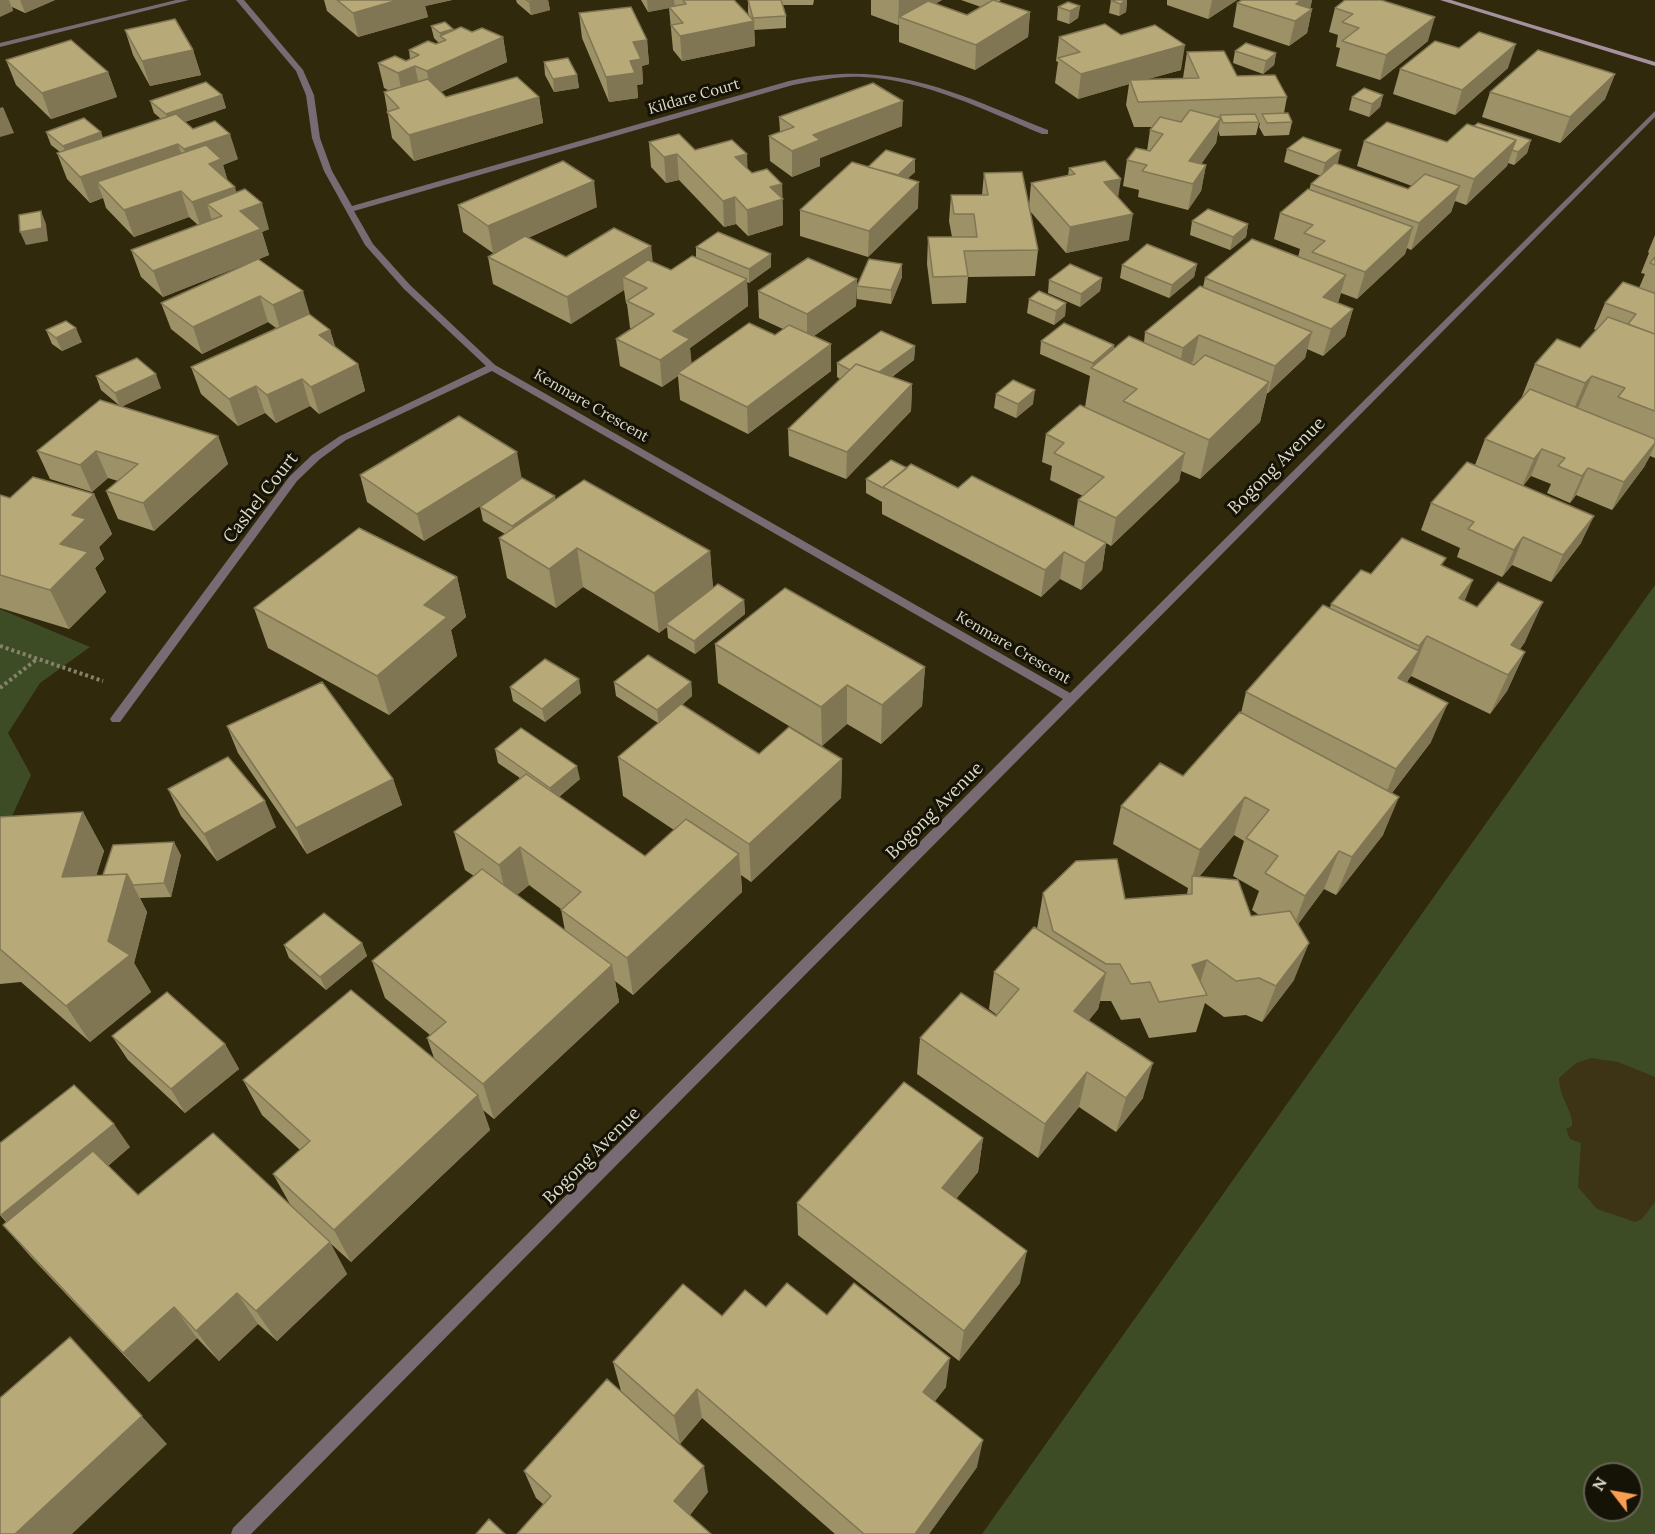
<!DOCTYPE html>
<html>
<head>
<meta charset="utf-8">
<style>
  body { margin:0 }
  #map { position:relative; width:1655px; height:1534px; overflow:hidden; background:#31290c; font-family:Lora,serif }
  canvas { display:block }
  .north { position:absolute; left:1583px; top:1462px; width:60px; height:60px; box-sizing:border-box; background:#151206; border:2px solid #666254; border-radius:50%; rotate:301deg; font-size:16px; font-weight:700; line-height:24px; text-align:center; color:#dfdbca }
  .north::after { content:''; display:block; margin:auto; width:21px; height:27px; background:#fc9e52; clip-path:polygon(50% 0,100% 100%,50% 72%,0 100%) }
</style>
</head>
<body>
<div id="map">
<canvas width="1655" height="1534"></canvas>
<div class="north">N</div>
</div>
<script>
const ctx = document.querySelector('canvas').getContext('2d');
ctx.lineJoin = 'round';
function fillPath(path, color) { ctx.fillStyle = color; ctx.fill(path, 'evenodd'); }
function trace(path, color, width, dash) { ctx.strokeStyle = color; ctx.lineWidth = width; ctx.lineCap = dash ? 'butt' : 'round'; ctx.setLineDash(dash || []); ctx.stroke(path); }
function drawText(font, color, halo, rows, align = 'center') {
  ctx.font = font + ' Lora,serif'; ctx.lineWidth = 6; ctx.setLineDash([]); ctx.textBaseline = 'middle'; ctx.strokeStyle = halo; ctx.fillStyle = color; for (const [text, x, y, turn = 0] of rows) {
    ctx.save(); ctx.translate(x, y); ctx.rotate((+turn || 0) * Math.PI / 180); ctx.textAlign = isNaN(turn) ? turn : align; if (halo) ctx.strokeText(text, 0, 0); ctx.fillText(text, 0, 0); ctx.restore();
  }
}
const green = new Path2D(`
  M1655,585V1534H982ZM1595,1474H1631V1510H1595Z
  M0,609L90,647L40,683L8,733L31,775L0,842Z`);
const sand = new Path2D(`
  M1591,1058L1618,1062L1655,1077V1202L1642,1219L1635,1222L1597,1209L1578,1187L1581,1143L1570,1139L1566,1129L1572,1126C1574,1112 1559,1098 1559,1078L1576,1063Z`);
const path = new Path2D(`
  M0,646L103,681
  M0,688L37,659`);
const street = new Path2D(`
  M176,0H189L0,47V43Z
  M236,0H244L303,70L314,95L320,138L332,171L352,206L789,81C891,58 956,93 1048,130V134H1042C984,110 926,80 862,77C839,76 816,81 793,85L354,211L373,244L410,285L495,365L1070,693L1655,111V117L251,1534H231L233,1528L1063,699L492,371L346,440L320,459L297,481L120,722H112L110,719L112,716L289,477L312,455L340,436L486,366L404,289L365,245L324,171L312,138L306,95L296,71Z`);
const secondary = new Path2D(`
  M1440,0H1451L1655,62V66Z`);
const wall = new Path2D(`
  M0,0H55L25,13L12,7L13,11Z
  M324,0H452L425,6L428,17L358,37L327,11Z
  M516,0H548L550,10L531,15L517,3Z
  M641,0H734L749,17L748,12V0H814L813,5H782L786,16V28L754,30L755,46L682,61L673,50L669,8L648,12Z
  M871,0H942L935,4L967,15L981,7L961,0H1001L998,2L1030,12L1028,37L975,70L899,42V24L898,25L871,15Z
  M1111,0H1127L1126,12L1119,16L1109,13Z
  M1167,0H1237L1208,19L1167,5Z
  M1312,0L1310,8L1312,9L1307,33L1289,46L1233,27L1237,3Z
  M1345,0L1428,41L1380,80L1336,66L1340,48L1336,47L1338,35L1329,32L1335,8Z
  M1080,6L1078,18L1069,24L1057,20L1058,7Z
  M579,13L647,40L649,64L642,66L643,84L637,85L638,98L609,102L582,38Z
  M431,26L453,30L503,37L507,62L441,92L446,97H539L543,123L414,161L392,138L384,92L388,90L384,88L378,63L406,61L410,59L409,50L439,43L434,38Z
  M125,30L193,50L201,75L150,86L133,55Z
  M1121,35L1181,70L1147,79L1183,78L1187,52L1237,76L1287,97L1284,113L1292,122L1289,135L1264,136L1259,127L1260,123H1259L1256,135L1220,136L1218,130L1216,143L1201,164L1206,165L1201,191L1188,210L1138,197L1139,190L1123,186L1127,160L1147,151L1150,130L1153,127H1134L1126,105L1129,84L1078,99L1055,83L1058,62L1056,61L1059,37Z
  M1459,48L1508,68L1455,115L1393,94L1400,69Z
  M1235,51L1276,53L1274,65L1263,74L1233,63Z
  M6,60L108,72L117,97L51,119L16,85Z
  M544,62L577,75L579,88L554,92L545,75Z
  M1615,74L1605,99L1560,143L1482,117L1490,92Z
  M222,95L226,108L185,122L193,129L238,159L223,165L228,182L236,193L269,229L262,232L269,255L259,259L310,315L330,330L335,346L358,364L365,391L319,414L310,406L276,423L265,413L238,426L201,394L191,367L276,328L268,322L202,354L171,329L161,303L251,262L163,297L141,277L131,250L198,225L189,217L134,237L106,208L103,198L90,203L67,179L57,153L60,152L51,145L46,132L103,138L161,119L154,113L150,101Z
  M1383,95L1380,107L1369,117L1349,110L1352,97Z
  M779,117L902,126L820,158V166L792,177L770,161L769,136L780,132Z
  M1474,126L1531,140L1527,153L1514,165L1508,163L1507,166L1466,205L1455,201L1451,212L1411,250L1407,248L1405,254L1357,299L1341,293L1338,303L1353,309L1345,336L1323,356L1307,349L1305,358L1268,393H1267L1260,422L1200,479L1181,471L1179,481L1111,546L1106,543L1102,570L1081,590L1060,579L1041,597L882,514V502L866,493V479L907,468L958,488L1074,527L1078,500L1083,496L1050,480L1052,466L1042,462L1046,434L1085,407L1090,376L1040,354L1041,341L1114,345V349L1144,343L1145,332L1203,287L1205,278L1298,257L1300,249L1274,239L1280,213L1309,190L1311,184L1321,176L1284,162L1287,149L1338,163L1337,164L1408,189L1412,186L1357,166L1364,141L1447,142Z
  M649,142L695,150L748,170L752,173L782,184L783,225L748,236L736,224L724,227L679,180L666,183L651,167Z
  M915,159V172L908,178L918,208L868,257L800,236V210L868,167Z
  M1069,168L1118,198L1129,240L1066,253L1030,211L1038,250L1035,276L968,277L966,303L932,304L927,264L928,237H952L949,221L951,195H982L984,173L1029,206L1031,183L1068,176Z
  M458,205L597,207L528,238L566,257L653,262L671,270L696,257V247L771,254V267L749,283L747,282L748,306L690,348L691,363L775,335L783,329L759,318L758,291L857,279L856,306L814,336L831,371L748,434L680,400L678,376L662,387L620,366L616,339L632,329L630,328L627,304L626,303L624,290L571,324L493,284L488,257L506,247L493,253L463,232Z
  M1192,221L1248,224L1246,237L1230,250L1190,235Z
  M1655,235V458L1650,456L1644,467L1612,510L1576,495L1570,503L1547,493L1551,484L1531,476L1523,486L1581,543L1551,582L1512,565L1502,577L1457,557L1460,548L1421,530L1431,503L1475,465L1485,439L1521,399L1535,364L1580,348L1596,330L1594,329L1605,303L1639,288L1645,274L1641,273L1649,253L1648,252Z
  M1197,264L1194,277L1169,298L1120,278L1122,265Z
  M902,277L891,304L857,299V286Z
  M1102,278L1100,291L1080,307L1048,293L1049,280Z
  M1029,299L1066,303L1065,316L1054,325L1027,313Z
  M46,330L82,342L62,351L52,344Z
  M915,346L914,360L892,377L912,384L911,411L846,479L789,456L788,429L840,379L837,377V363Z
  M96,376L161,388L121,407L218,436L228,464L154,531L118,519L106,491L118,481L108,478L92,492L50,479L37,451L120,406L101,390Z
  M996,394L1033,404L1016,418L994,408Z
  M360,475L522,478L555,500L710,551L713,588L744,600L745,614L695,654L668,638L667,627L659,633L583,587L556,608L507,578L499,538L505,534L483,521L480,507L496,496L424,541L367,502Z
  M94,494L112,534L99,547L104,559L95,568L106,592L69,629L0,608V495L10,498Z
  M1443,566L1465,601L1525,642L1520,649L1525,652L1507,691L1490,714L1411,676L1408,680L1407,682L1431,742L1392,793L1383,835L1336,895L1324,889L1298,924L1294,980L1262,1022L1246,1015L1224,1017L1205,1003L1196,1032L1149,1038L1140,1018L1121,1020L1111,1001H1100L1098,1009L1089,1020L1143,1098L1116,1132L1079,1107L1038,1158L917,1074L920,1038L996,1016L997,1015L989,1009L994,972L1037,929L1043,893L1125,899L1187,894L1188,888L1113,844L1121,806L1183,776L1241,713L1246,692L1330,608L1331,604L1371,574ZM1234,835L1244,841L1233,876L1259,891L1252,910L1259,915L1251,916L1199,877Z
  M457,577L466,617L451,630L457,656L389,715L268,648L254,608Z
  M715,644L925,667L922,706L881,744L847,724L822,746L718,683Z
  M614,682H691L692,696L682,705L759,754L842,759L841,798L751,882L741,875L742,892L633,995L615,981L619,1002L494,1119L483,1110L490,1130L351,1262L330,1243L347,1274L277,1341L258,1324L219,1361L197,1338L149,1382L31,1257L3,1225L6,1222L0,1215V1143L130,1147L108,1166L138,1195L291,1206L273,1174L300,1150L262,1115L243,1080L434,1058L427,1038L430,1035L385,998L372,961L474,876L465,870L454,832L520,778L498,763L495,749L580,779L559,797L645,856L674,830L623,796L618,757L658,723L616,696ZM529,885L561,909L565,931L517,895Z
  M510,687L581,693L545,722L513,701Z
  M227,726L393,779L402,805L307,854L238,753Z
  M168,789L276,827L217,861L181,816Z
  M83,812L104,851L96,876L103,875L181,855L171,897L140,898L147,912L134,963L151,992L90,1042L21,982L0,984V817Z
  M362,943L367,956L326,990L289,958L284,945Z
  M112,1036L225,1044L239,1069L185,1113L128,1060Z
  M983,1138L978,1172L956,1199L1020,1283L959,1361L798,1235L797,1203Z
  M766,1307L827,1315L946,1387L935,1401L977,1467L929,1534H835L702,1418L680,1444L621,1391L613,1362L722,1316Z
  M524,1471L708,1492L690,1515L543,1504L536,1498Z`);
const shadedWall = new Path2D(`
  M0,0H9L13,11L0,17Z
  M20,0H55L25,13Z
  M398,0H452L425,6L428,17L358,37L353,13Z
  M537,0H548L550,10L531,15L529,2Z
  M647,0H674L675,7L648,12Z
  M899,0H942L907,20L899,17V24L898,25Z
  M1126,0H1127L1126,12L1119,16L1120,4Z
  M1212,0H1237L1208,19Z
  M1294,0H1312L1310,10L1312,9L1307,33L1289,46L1295,21Z
  M1080,6L1078,18L1069,24L1070,11Z
  M1030,12L1028,37L975,70L976,45Z
  M1435,17L1428,41L1380,80L1386,55Z
  M754,21L755,46L682,61L680,36Z
  M453,29L455,42L446,40L440,37V33Z
  M503,37L507,62L431,96L427,71Z
  M647,40L649,64L642,66L643,84L637,85L638,98L609,102L606,77L630,61L633,42Z
  M1516,44L1508,68L1455,115L1462,90Z
  M1185,45L1181,70L1131,84L1130,80L1129,84L1078,99L1081,74Z
  M193,50L201,75L150,86L142,61Z
  M1276,53L1274,65L1263,74L1266,61Z
  M415,66L420,91L403,98L398,73Z
  M108,72L117,97L51,119L42,93Z
  M1615,74L1605,99L1560,143L1570,117Z
  M577,75L579,88L554,92L553,79Z
  M222,95L226,108L170,127L166,114Z
  M1383,95L1380,107L1369,117L1372,104Z
  M539,97L543,123L414,161L409,135Z
  M903,101L902,126L820,158V166L792,177V151L813,135Z
  M3,107L14,133L0,137V108Z
  M1221,118L1216,143L1188,183L1189,161Z
  M101,132L106,145L68,159L63,146Z
  M230,134L238,159L223,165L229,185L192,175L184,149Z
  M1516,140L1507,166L1466,205L1474,179Z
  M1531,140L1527,153L1514,165L1518,152Z
  M178,144L187,170L97,182L103,198L90,203L80,177Z
  M1341,150L1338,163L1322,176L1325,163Z
  M677,154L679,180L666,183L664,157Z
  M747,154L748,180L735,157Z
  M915,159V172L895,190L896,177Z
  M1206,165L1201,191L1188,210L1193,184Z
  M1121,179L1117,205L1104,182Z
  M594,181L597,207L493,253L488,226Z
  M919,182L918,208L868,257L869,231Z
  M782,184L783,225L748,236L747,210L770,187Z
  M1460,186L1451,212L1411,250L1419,223Z
  M235,187L242,211L262,203L269,229L262,232L269,255L163,297L153,271L247,234L241,214L223,220L222,216L207,204L213,224L201,228L192,202Z
  M181,191L189,217L134,237L124,210Z
  M735,197L736,224L724,227L723,201Z
  M41,211L46,224L48,241L26,245L20,232Z
  M1133,214L1129,240L1066,253L1070,227Z
  M1248,224L1246,237L1230,250L1233,237Z
  M1413,227L1405,254L1357,299L1365,272Z
  M651,246L654,272L623,277L624,290L571,324L567,297Z
  M771,254V267L749,283V269Z
  M902,264V277L891,304V290Z
  M1197,264L1194,277L1169,298L1172,285Z
  M1346,275L1338,302L1316,324L1323,297Z
  M1102,278L1100,291L1080,307L1081,294Z
  M747,279L748,306L690,348L692,366L678,373V376L662,387L660,360L673,331Z
  M857,279L856,306L807,341V314Z
  M303,291L311,318L281,332L273,305Z
  M260,296L268,322L202,354L193,327Z
  M1066,303L1065,316L1054,325L1056,311Z
  M1353,309L1345,336L1323,356L1331,329Z
  M76,328L82,342L62,351L56,338Z
  M330,330L337,356L319,335Z
  M1312,332L1305,358L1268,393L1275,366Z
  M1199,335L1193,361L1178,375L1183,348Z
  M831,344V371L748,434L747,407Z
  M1114,345L1112,358L1092,369L1093,363Z
  M915,346L914,360L869,393L870,379Z
  M358,364L365,391L319,414L311,387Z
  M156,374L161,388L120,407L115,393Z
  M1592,376L1575,415L1568,423L1585,383Z
  M302,379L310,406L276,423L267,395Z
  M1269,382L1260,422L1200,479L1209,440Z
  M912,384L911,411L846,479L847,452Z
  M256,386L265,413L238,426L229,399Z
  M1035,390L1033,404L1016,418L1018,404Z
  M218,436L228,464L154,531L143,503Z
  M1655,443V445L1644,467L1612,510L1624,482Z
  M1542,449L1531,476L1522,486L1534,459Z
  M96,451L108,478L92,492L80,465Z
  M517,452L522,480L424,541L417,514Z
  M1185,453L1179,481L1111,546L1116,518Z
  M1588,468L1576,495L1570,503L1582,476Z
  M94,494L112,534L99,547L104,559L95,568L106,592L69,629L50,590L60,544L72,515Z
  M555,496L557,510L515,540L512,526Z
  M1594,516L1581,543L1551,582L1563,555Z
  M1523,537L1512,565L1502,577L1514,550Z
  M1106,543L1102,570L1081,590L1085,563Z
  M577,548L583,587L556,608L549,569Z
  M710,551L713,591L666,624L667,627L659,633L654,593Z
  M1064,552L1060,579L1041,597L1045,570Z
  M457,577L466,617L451,630L457,656L389,715L377,676L424,605Z
  M1473,580L1457,620L1459,598Z
  M744,600L745,614L695,654L694,641Z
  M1543,602L1525,642L1502,672L1511,645Z
  M1427,636L1411,676L1408,680L1404,691L1398,678L1415,657L1419,646Z
  M1525,652L1507,691L1490,714L1508,675Z
  M925,667L922,706L881,744L882,705Z
  M579,679L581,693L545,722L542,709Z
  M691,682L692,696L659,724L657,710Z
  M847,685V724L822,746L821,707Z
  M1448,703L1431,742L1380,808L1396,769Z
  M842,759L841,798L751,882L749,844Z
  M577,766L580,779L553,801L550,788Z
  M393,779L402,805L307,854L296,828Z
  M1245,797L1234,835L1192,885V878L1200,850Z
  M1399,797L1383,835L1336,895L1352,857Z
  M265,801L276,827L217,861L204,834Z
  M83,812L104,851L84,915L62,877Z
  M174,842L181,855L171,897L164,883Z
  M520,847L529,885L508,903L499,865Z
  M1339,851L1324,889L1291,934L1305,896Z
  M739,854L742,892L633,995L627,958Z
  M127,874L147,912L134,963L151,992L90,1042L66,1006L108,941Z
  M362,943L367,956L326,990L320,977Z
  M1309,943L1294,980L1262,1022L1276,986Z
  M1207,960L1196,996L1192,965Z
  M612,965L619,1002L494,1119L483,1084Z
  M1106,973L1098,1009L1067,1047L1074,1011Z
  M225,1044L239,1069L185,1113L171,1089Z
  M1153,1063L1143,1098L1116,1132L1126,1098Z
  M1087,1072L1079,1107L1038,1158L1045,1124Z
  M478,1095L490,1130L351,1262L334,1230Z
  M114,1124L130,1147L21,1238L1,1215Z
  M983,1138L978,1172L938,1221L942,1188Z
  M330,1242L347,1274L277,1341L256,1311Z
  M1027,1251L1020,1283L959,1361L964,1331Z
  M237,1293L258,1324L219,1361L196,1331Z
  M174,1307L197,1338L149,1382L123,1353Z
  M70,1337L167,1444L72,1534H15Z
  M950,1358L946,1387L920,1420L923,1392Z
  M697,1389L702,1418L680,1444L674,1416Z
  M983,1440L977,1467L929,1534H915Z
  M704,1466L708,1492L680,1526L674,1501Z`);
const building = new Path2D(`
  M337,0H398L353,13Z
  M526,0H537L529,2Z
  M683,0H734L754,21L680,36L671,25L683,23L669,7L686,4Z
  M748,0H781L786,16L753,18Z
  M993,0L1030,12L976,45L899,17L928,1L967,15Z
  M1111,0H1126L1120,4Z
  M1242,0H1301L1296,4L1312,9L1295,21L1237,3Z
  M1345,0H1381L1435,17L1386,55L1342,41L1359,28L1342,22L1353,14L1335,8Z
  M1068,2L1080,6L1070,11L1058,7Z
  M631,7L647,40L633,42L641,59L630,61L635,73L606,77L579,13Z
  M175,19L193,50L142,61L125,30Z
  M445,22L453,29L440,33L431,26Z
  M1105,24L1121,35L1155,25L1185,45L1081,74L1058,58L1080,52L1059,37Z
  M461,27L472,32L482,28L503,37L427,71L415,66L398,73L378,63L395,56L406,61L419,55L409,50L428,41L436,44L446,40L440,36Z
  M1479,32L1516,44L1462,90L1400,69L1435,41L1459,48Z
  M71,40L108,72L42,93L6,60Z
  M1246,43L1276,53L1266,61L1235,51Z
  M1538,50L1615,74L1570,117L1490,92Z
  M1224,51L1237,76L1275,75L1287,97L1138,102L1130,80L1199,78L1187,52Z
  M568,58L577,75L553,79L544,62Z
  M517,77L539,97L409,135L387,112L399,108L384,92L428,79L446,97Z
  M206,82L222,95L166,114L150,101Z
  M873,83L903,101L813,135L820,140L792,151L769,136L794,127L779,117Z
  M1364,88L1383,95L1372,104L1352,97Z
  M1190,110L1221,118L1189,161L1206,165L1193,184L1142,171L1147,165L1127,160L1136,148L1150,151L1163,134L1150,130L1160,117L1181,122Z
  M1288,113L1292,122L1267,123L1262,114Z
  M176,114L193,129L215,121L230,134L184,149L178,144L80,177L57,153Z
  M1255,114L1259,122L1223,123L1220,115Z
  M84,118L101,132L63,146L46,132Z
  M1387,122L1447,142L1467,124L1516,140L1474,179L1364,141Z
  M1478,123L1531,140L1518,152L1512,150L1516,140L1474,126Z
  M679,134L695,150L732,140L747,154L735,157L752,173L767,169L782,184L770,187L783,199L747,210L735,197L723,201L677,154L664,157L649,142Z
  M1303,137L1341,150L1325,163L1287,149Z
  M206,145L221,159L209,164L235,187L192,202L181,191L124,210L97,182Z
  M886,150L915,159L898,175L868,167Z
  M563,161L594,181L488,226L458,205Z
  M1105,161L1121,179L1104,182L1133,214L1070,227L1031,183L1075,174L1069,168Z
  M852,162L919,182L869,231L800,210Z
  M1335,163L1408,189L1425,174L1460,186L1419,223L1311,184Z
  M1022,172L1038,250L964,251L968,276L933,277L928,237H977L974,214H954L951,195H988L984,173Z
  M245,189L262,203L240,211L261,229L153,271L131,250L222,216L207,204Z
  M1308,189L1413,227L1365,272L1312,252L1325,241L1304,233L1313,225L1280,213Z
  M1208,209L1248,224L1233,237L1192,221Z
  M41,211L42,228L20,232L19,215Z
  M614,228L651,246L567,297L488,257L525,236L566,257Z
  M718,232L771,254L749,269L696,247Z
  M1252,239L1346,275L1323,297L1353,309L1331,329L1205,278Z
  M1147,244L1197,264L1172,285L1122,265Z
  M692,256L747,279L673,331L690,339L660,360L616,339L654,314L627,301L647,288L623,277L648,260L671,270Z
  M1655,257V265L1650,263Z
  M808,258L857,279L807,314L758,291Z
  M258,259L303,291L273,305L260,296L193,327L161,303Z
  M869,259L902,264L891,290L857,286Z
  M1070,264L1102,278L1081,294L1049,280Z
  M1623,282L1654,293L1655,292V334L1628,324L1636,314L1605,303Z
  M1200,286L1312,332L1275,366L1199,335L1183,348L1145,332Z
  M1039,291L1066,303L1056,311L1029,299Z
  M309,314L330,330L319,335L358,364L311,387L302,379L267,395L256,386L229,399L191,367Z
  M1608,317L1655,334V411L1618,397L1625,388L1592,376L1585,383L1535,364L1557,339L1580,348Z
  M66,321L76,328L56,338L46,330Z
  M749,323L775,335L789,325L831,344L747,407L678,373Z
  M1064,323L1114,345L1093,363L1041,341Z
  M881,331L915,346L879,372L856,364L850,370L837,363Z
  M1129,336L1194,365L1205,355L1269,382L1209,440L1123,401L1137,389L1091,368Z
  M137,358L156,374L115,393L96,376Z
  M856,364L912,384L847,452L788,429Z
  M1013,380L1035,390L1018,404L996,394Z
  M1530,389L1655,439V443L1624,482L1588,468L1582,476L1558,466L1565,458L1542,449L1534,459L1485,439Z
  M100,400L218,436L143,503L106,491L138,464L96,451L80,465L37,451Z
  M1080,405L1185,453L1116,518L1078,500L1104,477L1054,453L1064,443L1046,434Z
  M459,416L517,452L417,514L360,475Z
  M891,460L907,468L883,487V488L866,479Z
  M1467,462L1594,516L1563,555L1523,537L1514,550L1468,529L1474,522L1431,503Z
  M911,464L958,488L972,476L1106,543L1085,563L1064,552L1045,570L883,487Z
  M33,477L94,494L72,515L86,519L60,544L88,552L50,590L0,575V495L10,498Z
  M522,478L555,496L512,526L480,507Z
  M584,480L710,551L654,593L577,548L549,569L499,538Z
  M359,528L457,577L424,605L447,617L377,676L254,608Z
  M1402,538L1446,558L1441,565L1473,580L1459,598L1477,607L1498,582L1543,602L1511,645L1525,652L1508,675L1427,636L1419,646L1331,604L1361,570L1371,574Z
  M718,584L744,600L694,641L666,624Z
  M785,588L925,667L882,705L847,685L821,707L715,644Z
  M1323,605L1419,651L1398,678L1448,703L1396,769L1246,692Z
  M648,655L691,682L657,710L614,682Z
  M545,659L579,679L542,709L510,687Z
  M322,682L393,779L296,828L227,726Z
  M681,704L759,754L789,727L842,759L749,844L618,757Z
  M1240,712L1399,797L1352,857L1339,851L1305,896L1265,873L1278,856L1246,838L1269,810L1245,797L1200,850L1121,806L1160,763L1183,776Z
  M521,728L577,766L550,788L495,749Z
  M228,757L265,801L204,834L168,789Z
  M526,774L645,856L686,819L739,854L627,958L561,910L581,892L520,847L499,865L454,832Z
  M83,812L62,877L127,874L108,941L130,955L66,1006L0,949V817Z
  M174,842L164,883L133,885L127,874L103,875L113,845Z
  M1117,859L1125,899L1192,894V876L1238,880L1251,916L1290,911L1309,943L1276,986L1259,978L1236,981L1207,960L1192,965L1207,995L1159,1002L1150,982L1131,984L1120,964H1106L1053,931L1043,893L1076,861Z
  M482,869L612,965L483,1084L427,1038L446,1022L372,961Z
  M324,913L362,943L320,977L284,945Z
  M1034,927L1106,973L1074,1011L1153,1063L1126,1098L1087,1072L1045,1124L920,1038L961,993L996,1016L1019,989L994,972Z
  M351,990L478,1095L334,1230L273,1174L310,1141L243,1080Z
  M167,992L225,1044L171,1089L112,1036Z
  M904,1082L983,1138L942,1188L1027,1251L964,1331L797,1203Z
  M74,1085L114,1124L1,1215L0,1214V1143Z
  M213,1133L330,1242L256,1311L237,1293L196,1331L174,1307L123,1353L3,1225L93,1151L138,1195Z
  M787,1283L827,1315L854,1283L950,1358L923,1392L983,1440L915,1534H864L697,1389L674,1416L613,1362L683,1284L722,1316L745,1290L766,1307Z
  M70,1337L142,1416L15,1534H0V1398Z
  M607,1379L704,1466L674,1501L711,1534H517L551,1496L524,1471Z
  M489,1519L505,1534H476Z`);
const farStreetnames = [
  ["Kildare Court",694,97,-16],
  ["Kenmare Crescent",591,406,30],
  ["Kenmare Crescent",1013,648,30]
];
const streetNames = [
  ["Bogong Avenue",1277,466,-45],
  ["Cashel Court",261,498,-52],
  ["Bogong Avenue",935,811,-45],
  ["Bogong Avenue",592,1156,-45]
];
fillPath(green, '#3e4c26');
fillPath(sand, '#3c3414');
trace(path, '#88826b', 4, [3, 3]);
fillPath(street, '#786b74');
fillPath(secondary, '#a5909e');
fillPath(wall, '#9d9167');
fillPath(shadedWall, '#807654');
fillPath(building, '#b7a978');
trace(building, '#807654', 1.5);
drawText('15px', '#dfdbca', '#151206', farStreetnames);
drawText('18px', '#dfdbca', '#151206', streetNames);
</script>
</body>
</html>
